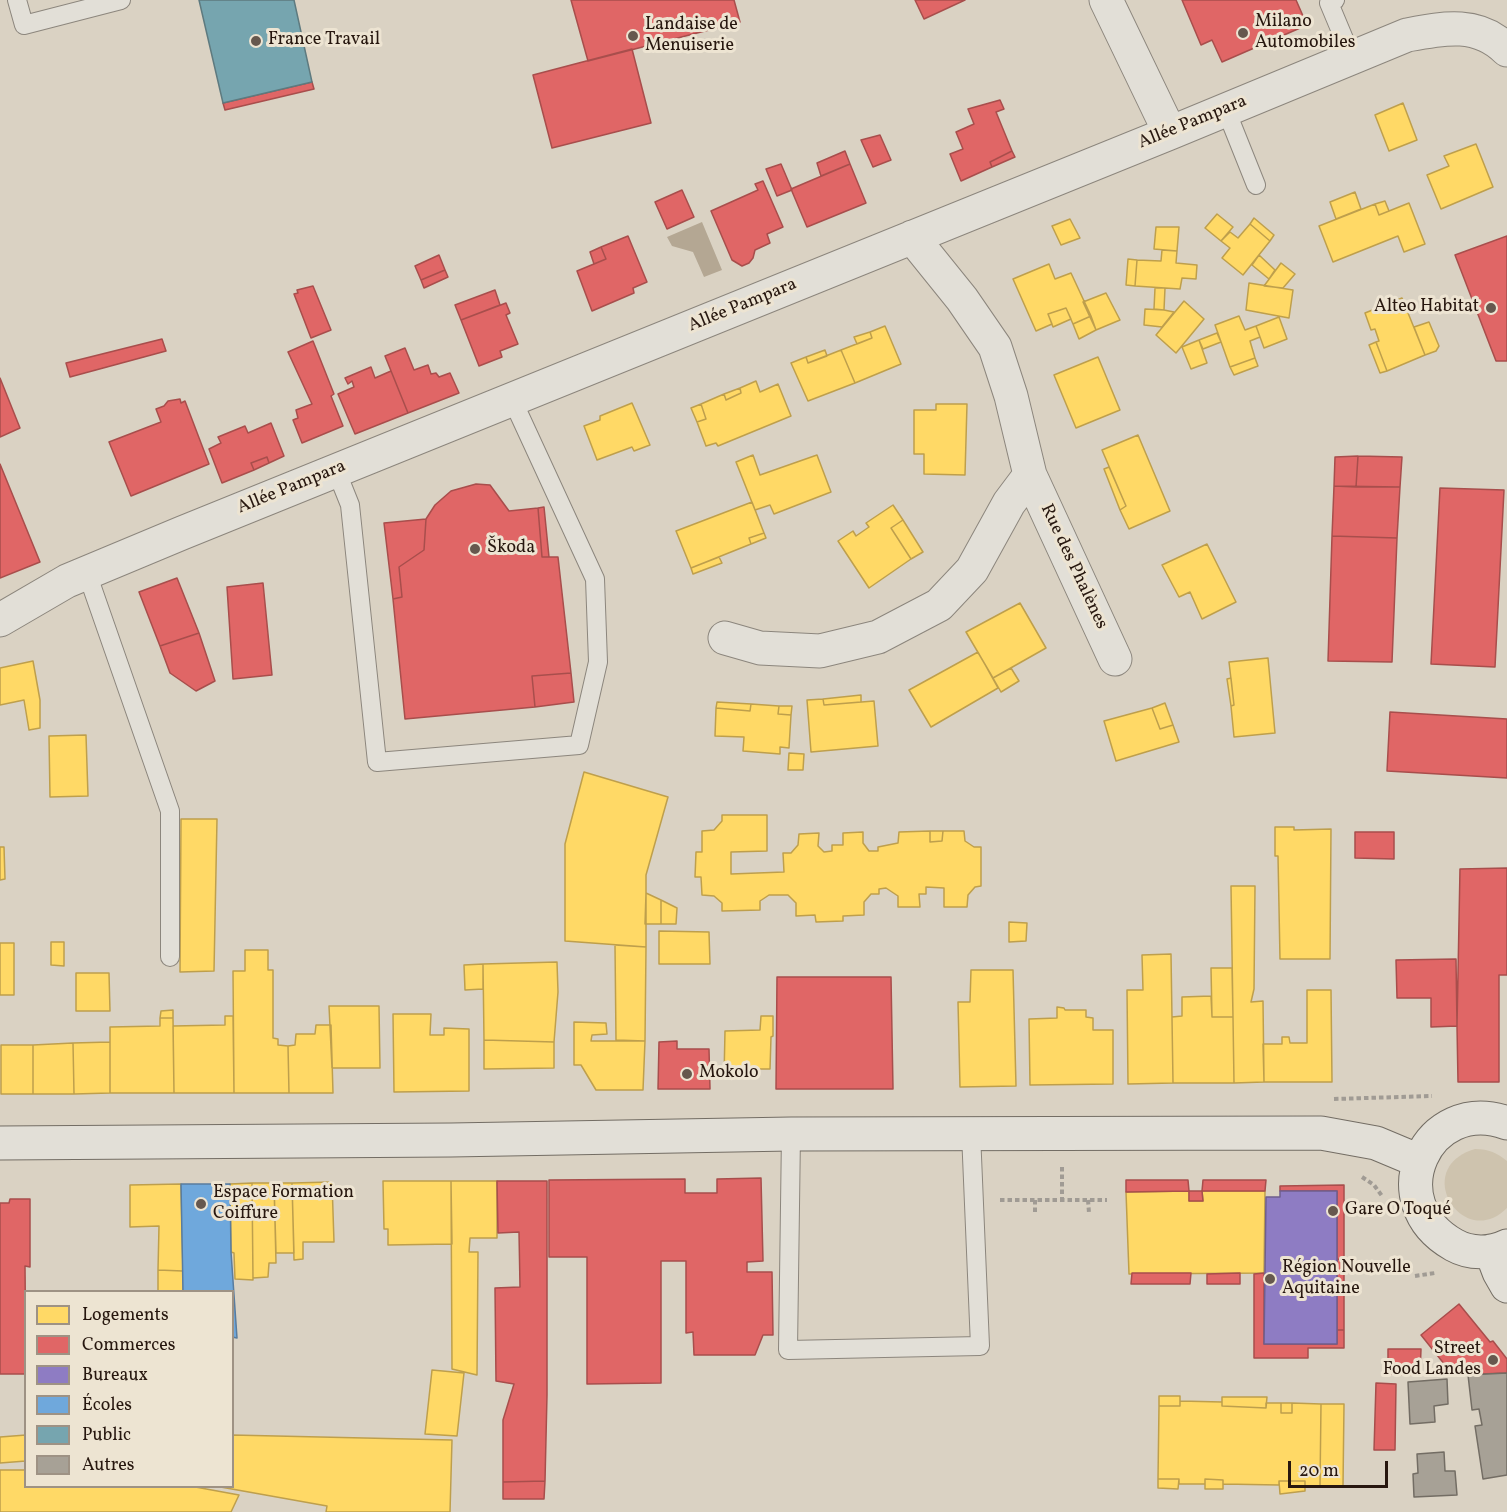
<!DOCTYPE html>
<html>
<head>
<meta charset="utf-8">
<style>
  body { margin:0 }
  #map { position:relative; width:1507px; height:1512px; overflow:hidden; background:#dad2c3; font-family:Vollkorn,serif }
  canvas { display:block }
  .legend { position:absolute; left:24px; top:1290px; width:210px; height:198px; box-sizing:border-box; background:#ede4d2; border:2px solid #9e9284; margin:0; padding:8px 10px; list-style:none; font-size:18px; color:#27170f }
  .legend li { display:flex; align-items:center; gap:12px; height:30px }
  .legend b { width:30px; border:2px solid #9e9284 }
  .scale { position:absolute; left:1288px; top:1461px; width:100px; height:27px; box-sizing:border-box; border:3px solid #27170f; border-top:0; padding-left:8px; font-size:18px; line-height:21px; white-space:nowrap; color:#27170f; -webkit-text-stroke:4px #ede4d2; paint-order:stroke }
</style>
</head>
<body>
<div id="map">
<canvas width="1507" height="1512"></canvas>
<ul class="legend">
<li><b style="height:16px;background:#ffd966"></b>Logements</li>
<li><b style="height:16px;background:#e06666"></b>Commerces</li>
<li><b style="height:16px;background:#8e7cc3"></b>Bureaux</li>
<li><b style="height:16px;background:#6fa8dc"></b>Écoles</li>
<li><b style="height:16px;background:#76a5af"></b>Public</li>
<li><b style="height:16px;background:#a7a196"></b>Autres</li>
</ul>
<div class="scale">20 m</div>
</div>
<script>
const ctx = document.querySelector('canvas').getContext('2d');
ctx.lineJoin = 'round';
function fillPath(path, color) { ctx.fillStyle = color; ctx.fill(path, 'evenodd'); }
function trace(path, color, width, dash) { ctx.strokeStyle = color; ctx.lineWidth = width; ctx.lineCap = dash ? 'butt' : 'round'; ctx.setLineDash(dash || []); ctx.stroke(path); }
function drawText(font, color, halo, rows, align = 'center') {
  ctx.font = font + ' Vollkorn,serif'; ctx.lineWidth = 6; ctx.setLineDash([]); ctx.textBaseline = 'middle'; ctx.strokeStyle = halo; ctx.fillStyle = color; for (const [text, x, y, turn = 0] of rows) {
    ctx.save(); ctx.translate(x, y); ctx.rotate((+turn || 0) * Math.PI / 180); ctx.textAlign = isNaN(turn) ? turn : align; if (halo) ctx.strokeText(text, 0, 0); ctx.fillText(text, 0, 0); ctx.restore();
  }
}
const green = new Path2D(`
  M1475,1149C1489,1149 1497,1153 1507,1161V1208C1463,1252 1410,1168 1475,1149Z`);
const water = new Path2D(`
  M702,222L722,270L704,277L693,252L672,246L667,237Z`);
const homes = new Path2D(`
  M1403,103L1417,140L1389,151L1375,115Z
  M1476,144L1493,187L1441,209L1427,175L1449,166L1444,156Z
  M1355,192L1361,209L1336,219L1330,202Z
  M1385,201L1389,211L1379,215L1375,204Z
  M1409,203L1425,244L1404,252L1398,236L1333,262L1319,226L1375,204L1379,215Z
  M1217,214L1233,227L1221,241L1205,228Z
  M1254,218L1274,235L1270,241L1250,224Z
  M1070,219L1080,238L1061,245L1052,226Z
  M1250,224L1270,241L1243,275L1222,258L1230,248L1221,241L1230,232L1238,238Z
  M1156,227H1179L1177,251L1154,249Z
  M1162,250L1177,251L1176,263L1197,265L1196,279L1182,278L1180,289L1135,286L1137,260L1161,261Z
  M1259,255L1275,270L1269,279L1252,265Z
  M1128,259L1137,260L1135,286L1126,285Z
  M1281,263L1295,274L1283,288L1264,286Z
  M1049,264L1055,279L1071,273L1091,316L1073,324L1066,308L1048,314L1052,324L1036,331L1013,279Z
  M1249,283L1293,290L1289,318L1246,310Z
  M1155,288H1165L1164,310L1154,309Z
  M1106,293L1120,320L1096,330L1083,302Z
  M1402,298L1425,355L1387,371L1376,342L1379,341L1375,329L1371,330L1365,313Z
  M1184,301L1204,319L1176,353L1156,335Z
  M1066,308L1071,319L1053,327L1048,314Z
  M1145,309L1164,310L1174,312L1162,327L1144,325Z
  M1091,316L1096,330L1079,339L1073,324Z
  M1239,316L1245,330L1256,326L1260,337L1250,341L1255,358L1230,367L1215,325Z
  M1279,317L1287,339L1264,348L1256,326Z
  M1429,322L1439,346L1436,351L1425,355L1414,327Z
  M885,326L901,364L855,383L841,350L872,338L870,332Z
  M870,332L872,338L857,344L854,337Z
  M1217,333L1221,342L1203,349L1199,340Z
  M1199,340L1207,363L1191,369L1182,347Z
  M1376,342L1387,371L1380,373L1369,345Z
  M825,350L827,356L808,363L806,357Z
  M841,350L855,383L808,401L791,363L806,357L808,363Z
  M1098,357L1120,410L1076,428L1054,375Z
  M1255,358L1258,366L1234,375L1230,367Z
  M756,381L760,392L778,384L791,416L718,446L716,443L706,446L697,422L706,419L701,404L724,394L726,400L741,393L740,388Z
  M740,388L741,393L726,400L724,394Z
  M632,403L650,445L634,451L632,447L597,460L584,426L600,420V416Z
  M701,404L706,419L697,422L691,408Z
  M936,404H967L965,475L924,474V454H914V410H936Z
  M1138,435L1170,511L1129,529L1120,510L1126,506L1102,450Z
  M753,455L760,475L817,455L831,492L774,514L770,505L755,510L736,462Z
  M1109,467L1126,506L1120,510L1104,469Z
  M752,502L764,533L749,538L751,544L691,568L676,531Z
  M893,505L903,520L891,528L911,559L869,588L838,541L853,531L856,536L869,527L866,523Z
  M903,520L923,552L911,559L891,528Z
  M764,533L766,538L751,544L749,538Z
  M1207,544L1236,602L1202,619L1190,592L1179,597L1162,565Z
  M719,557L722,563L693,574L691,568Z
  M1020,603L1046,648L993,678L966,632Z
  M978,652L998,688L931,727L909,690Z
  M1268,658L1275,733L1234,737L1231,706L1234,705L1229,662Z
  M33,661L40,700V728L29,730L24,700L0,705V668Z
  M1011,668L1019,681L1001,692L993,678Z
  M1231,678L1234,705L1231,706L1227,679Z
  M861,695V702L824,705L823,699Z
  M823,699L824,705L874,701L878,746L811,752L807,700Z
  M717,702L751,704L750,711L716,708Z
  M1165,703L1173,725L1160,729L1152,708Z
  M751,704L779,706L778,714L791,715L789,748L780,747V754L743,751L744,737L715,736L716,708L750,711Z
  M779,706H792L791,715L778,714Z
  M1152,708L1160,729L1173,725L1179,742L1116,761L1104,721Z
  M86,735L88,796L50,797L49,736Z
  M789,753L804,754L803,770H788Z
  M584,772L668,797L646,875V947L565,941V844Z
  M722,815H767V851L731,852V874L784,872L783,853H791L798,845L799,834L819,833L818,846L824,852L832,851V845H843V833L863,832V843L869,851H878V847L898,843L899,832L930,831V842L942,841L943,831H964L965,841L974,847H981V886L975,887L968,895L967,907H944V888L926,887V894H919L920,907H898V896L886,888L879,889V894H871L864,902V915L843,916V921L816,922L815,915L796,916V903L788,895H769L760,901V910L722,911V903L714,896L702,895L701,877H695L696,852H702V831L714,830L722,821Z
  M181,819H217L214,971L180,972Z
  M1275,827H1294V830L1331,829L1330,959H1280L1278,856H1275Z
  M930,831H943L942,841L930,842Z
  M0,847H4L5,879L0,880Z
  M1231,886H1255L1254,989L1251,1002L1263,1001L1264,1082L1234,1083Z
  M646,893L661,900V924H645Z
  M661,900L677,908L676,924H661Z
  M1009,922L1027,923L1026,941L1009,942Z
  M659,931L709,932L710,964H659Z
  M51,942H64V966L51,965Z
  M0,943H14V995H0Z
  M615,945L646,947L645,1041L616,1040Z
  M245,950H268V970H273V1038L278,1039V1045L288,1046L289,1093H234L233,971H245Z
  M1171,954L1173,1083L1128,1084L1127,990H1143L1142,955Z
  M557,962L558,992L554,1042L484,1040L483,964Z
  M483,964V989L465,990L464,965Z
  M1211,968H1232L1233,1017H1212Z
  M971,970H1013L1016,1086L960,1087L958,1002H970Z
  M76,973H109L110,1011H76Z
  M1307,990H1331L1332,1082H1264L1263,1044H1282V1037H1289L1290,1043H1307Z
  M1211,996L1212,1017H1233L1234,1083H1173L1172,1017L1182,1016V997Z
  M329,1006H379L380,1068H332Z
  M1057,1007L1064,1008L1065,1010H1086V1017L1093,1018V1030H1113V1084L1030,1085L1029,1019L1057,1018Z
  M173,1010V1018H160L161,1011Z
  M393,1014H431L430,1035H444V1028L469,1029V1091L394,1092Z
  M225,1016H233L234,1093H174L173,1026L225,1025Z
  M761,1016H773V1036L771,1037L770,1069H747V1076L724,1077L725,1031L760,1030Z
  M160,1018H173L174,1093H110V1027L160,1026Z
  M574,1022L606,1023L607,1034L592,1035L591,1041H645L643,1090H596L581,1065H574Z
  M316,1025H331L333,1093H289L288,1046L295,1045L296,1034H315Z
  M484,1040L554,1042V1068L484,1069Z
  M110,1042V1093L74,1094L73,1043Z
  M73,1043L74,1094H33V1045Z
  M1,1045H33V1094H1Z
  M383,1181H451L452,1244L388,1245V1229H384Z
  M451,1181H497V1238H470L469,1252H478L477,1375L452,1369Z
  M332,1182L334,1242H303V1259L294,1260L292,1183Z
  M252,1183H274L276,1263H269L268,1277L253,1278Z
  M252,1183L253,1280L235,1279L234,1253L231,1252L230,1184Z
  M274,1183H292L294,1253H276Z
  M181,1184L183,1271L158,1270L159,1226L130,1227V1185Z
  M1189,1191V1201H1203L1202,1191H1265L1264,1273L1129,1274L1126,1192Z
  M158,1270L183,1271V1292H158Z
  M432,1370L464,1373L457,1436L425,1434Z
  M1159,1396H1180V1406H1159Z
  M1222,1397H1267L1266,1408L1222,1406Z
  M1180,1401L1222,1402V1406L1266,1408V1403H1281V1413H1292V1403L1321,1404L1320,1486H1305V1481H1279V1485L1223,1484V1480L1205,1479V1484H1179V1479H1158L1159,1406H1180Z
  M1281,1403H1292V1413H1281Z
  M1321,1404H1344L1343,1486H1320Z
  M26,1435V1461L0,1463V1437Z
  M232,1435L452,1440L450,1512H326L327,1506L215,1486H232Z
  M0,1470H26V1486H190L239,1495L231,1512H0Z
  M1158,1479H1179L1178,1489L1158,1488Z
  M1205,1479L1223,1480V1489H1205Z
  M1279,1481H1305V1491L1280,1494Z`);
const shops = new Path2D(`
  M571,0H734L740,22L588,61Z
  M915,0H965L924,19Z
  M1182,0H1296L1307,25L1222,62L1212,40L1201,45Z
  M632,49L651,123L552,148L533,75Z
  M312,82L314,89L225,110L223,103Z
  M1000,100L1004,109L996,112L1012,151L990,162L992,167L961,181L950,154L963,149L956,132L974,124L968,109Z
  M880,135L891,160L873,167L861,140Z
  M845,151L850,164L821,176L817,163Z
  M1012,151L1015,157L992,167L990,162Z
  M781,164L792,190L777,196L766,169Z
  M850,164L866,203L807,227L791,189Z
  M763,181L783,227L767,234L770,243L755,250L753,258L749,263L742,266L732,260L711,211L758,190L755,184Z
  M682,190L694,217L667,229L655,202Z
  M628,236L647,282L633,288L634,293L592,311L577,271L606,259L601,247Z
  M1507,236V361H1496L1455,255Z
  M601,247L606,259L594,264L590,252Z
  M439,255L445,270L421,280L415,266Z
  M445,270L448,277L424,288L421,280Z
  M313,286L331,330L311,338L294,294L298,293L297,290Z
  M495,290L500,305L461,320L455,305Z
  M506,303L510,313L506,315L518,344L500,351L502,357L479,366L461,320Z
  M162,339L166,351L70,377L66,363Z
  M313,341L334,394L331,396L343,426L302,443L293,420L298,418L296,410L312,404L288,352Z
  M405,348L414,370L428,365L431,374L436,373L439,377L450,373L459,393L408,413L385,356Z
  M371,367L375,378L391,371L408,413L355,434L338,394L354,387L352,381L348,384L345,378Z
  M0,378L20,428L0,437Z
  M180,399L181,403L185,401L209,464L131,496L109,442L161,422L156,409L164,406L168,401Z
  M271,423L284,456L269,463L267,457L251,463L254,470L222,483L209,449L221,443L218,437L245,426L248,433Z
  M1358,456L1402,457L1400,487H1356Z
  M1358,456L1356,487L1334,486L1335,457Z
  M267,457L269,463L254,470L251,463Z
  M0,464L40,562L0,578Z
  M476,484L490,485L509,511L538,508L542,557H558L571,673L532,676L535,707L405,719L393,599L402,597L399,567L424,550L426,519L435,505L451,491Z
  M1334,486L1400,487L1397,538L1332,536Z
  M1440,488L1504,490L1495,667L1431,664Z
  M544,507L549,557H542L538,508Z
  M426,519L424,550L399,567L402,597L393,599L384,523Z
  M1332,536L1397,538L1392,662L1328,661Z
  M177,578L199,633L160,646L139,592Z
  M263,583L272,675L233,679L227,587Z
  M199,633L215,681L196,691L170,673L160,646Z
  M571,673L574,702L535,707L532,676Z
  M1390,712L1507,719V778L1387,771Z
  M1355,832H1394V859L1355,858Z
  M1507,868V975H1499V1082H1458L1457,1026L1460,869Z
  M1456,959L1457,1026L1431,1027V998H1397L1396,960Z
  M777,977H891L893,1089H776Z
  M677,1041V1049H709L710,1089H658L659,1042Z
  M761,1178L763,1261L747,1262V1272H772L773,1335H763L755,1355H694L693,1332L686,1333V1261H661V1383L587,1384V1257H549V1180L685,1179V1193H717V1179Z
  M1126,1180H1188L1189,1191L1126,1192Z
  M1203,1180H1266L1265,1191H1202Z
  M497,1181H547V1395L545,1481L503,1482V1420L514,1384L496,1381L495,1288L520,1287L519,1232L498,1233Z
  M1344,1185V1260L1337,1259V1191H1280V1186Z
  M1189,1191H1202L1203,1201H1189Z
  M10,1199H30V1267L25,1266L26,1374H0V1203H9Z
  M1337,1259L1344,1260V1288H1337Z
  M1132,1273H1191L1190,1284H1131Z
  M1240,1273V1284H1207V1274Z
  M1264,1273V1344H1337V1330H1344V1348H1308V1358H1254V1274Z
  M1337,1288H1344V1330H1337Z
  M1459,1304L1490,1342L1493,1341L1507,1359V1373L1453,1375L1421,1335Z
  M1388,1349H1421L1420,1375L1388,1374Z
  M1376,1383L1396,1384L1395,1450H1374Z
  M545,1481L544,1499H503V1482Z`);
const offices = new Path2D(`
  M1280,1191H1337V1344H1264L1266,1197H1280Z`);
const schools = new Path2D(`
  M181,1184H230L231,1252L237,1338L232,1337V1292H183Z`);
const public = new Path2D(`
  M199,0H294L312,82L223,103Z`);
const building = new Path2D(`
  M1507,1373V1475L1483,1479L1475,1426L1482,1425L1479,1409L1472,1410L1468,1375Z
  M1447,1379L1448,1404L1434,1406L1435,1422L1410,1424L1408,1382Z
  M1444,1452L1445,1471H1455L1457,1495L1414,1497L1413,1474L1418,1473L1417,1454Z`);
const path = new Path2D(`
  M1334,1099L1432,1096
  M1062,1167V1199
  M1362,1177L1374,1185L1382,1196
  M1000,1200H1107
  M1035,1200V1212
  M1088,1200L1089,1213
  M1415,1276L1435,1273`);
const lane = new Path2D(`
  M17,0L24,25L121,0
  M1335,0L1329,3L1352,58
  M1226,110L1256,185
  M336,470L350,505L377,762L579,745L598,662L595,579L512,399
  M87,573L170,811V957
  M791,1134L788,1350L980,1346L971,1133`);
const street = new Path2D(`
  M1106,0L1170,133
  M912,237L962,299L995,347L1011,396L1030,475L1115,659
  M0,620L67,581L182,533L1170,133L1407,35C1444,28 1478,21 1507,50
  M725,638L760,648L820,651L878,637L939,605L972,570L1009,503L1030,475`);
const secondary = new Path2D(`
  M1507,1123C1427,1094 1377,1202 1454,1245C1470,1254 1491,1254 1507,1246
  M0,1143L451,1140L791,1134L1321,1133L1376,1143L1419,1161
  M1491,1251L1499,1272L1507,1286`);
const markers = [
  [1243,33,6,"#66584e"],
  [633,36,6,"#66584e"],
  [256,41,6,"#66584e"],
  [1491,308,6,"#66584e"],
  [475,549,6,"#66584e"],
  [687,1074,6,"#66584e"],
  [201,1204,6,"#66584e"],
  [1333,1211,6,"#66584e"],
  [1270,1279,6,"#66584e"],
  [1493,1360,6,"#66584e"]
];
const poiNames = [
  ["Milano",1255,23],
  ["Automobiles",1255,44],
  ["Landaise de",645,26],
  ["Menuiserie",645,47],
  ["France Travail",268,41],
  ["Alteo Habitat",1479,308,"right"],
  ["Škoda",487,549],
  ["Mokolo",699,1074],
  ["Espace Formation",213,1194],
  ["Coiffure",213,1215],
  ["Gare O Toqué",1345,1211],
  ["Région Nouvelle",1282,1269],
  ["Aquitaine",1282,1290],
  ["Street",1481,1350,"right"],
  ["Food Landes",1481,1371,"right"]
];
const streetNames = [
  ["Allée Pampara",1193,123,-22],
  ["Allée Pampara",743,306,-22],
  ["Allée Pampara",292,488,-22],
  ["Rue des Phalènes",1073,567,65]
];
fillPath(green, '#cec3ae');
fillPath(water, '#b4a793');
fillPath(homes, '#ffd966');
trace(homes, '#be9f4c', 1.5);
fillPath(shops, '#e06666');
trace(shops, '#a84e4c', 1.5);
fillPath(offices, '#8e7cc3');
trace(offices, '#6f5e8d', 1.5);
fillPath(schools, '#6fa8dc');
trace(schools, '#597c9e', 1.5);
fillPath(public, '#76a5af');
trace(public, '#5e7a7f', 1.5);
fillPath(building, '#a7a196');
trace(building, '#736d64', 1.5);
trace(lane, '#8c867d', 20);
trace(street, '#8c867d', 35);
trace(secondary, '#736d64', 35);
trace(path, '#a09b94', 4, [4.5, 3]);
trace(lane, '#e2dfd7', 18);
trace(street, '#e2dfd7', 33);
trace(secondary, '#e2dfd7', 33);
for (const [x, y, r, color] of markers) { const dot = new Path2D(); dot.arc(x, y, r, 0, 2 * Math.PI); ctx.fillStyle = color; ctx.fill(dot); trace(dot, '#ede4d2', 2); }
drawText('18px', '#27170f', '#ede4d2', poiNames, 'left');
drawText('18px', '#27170f', '#ede4d2', streetNames);
</script>
</body>
</html>
